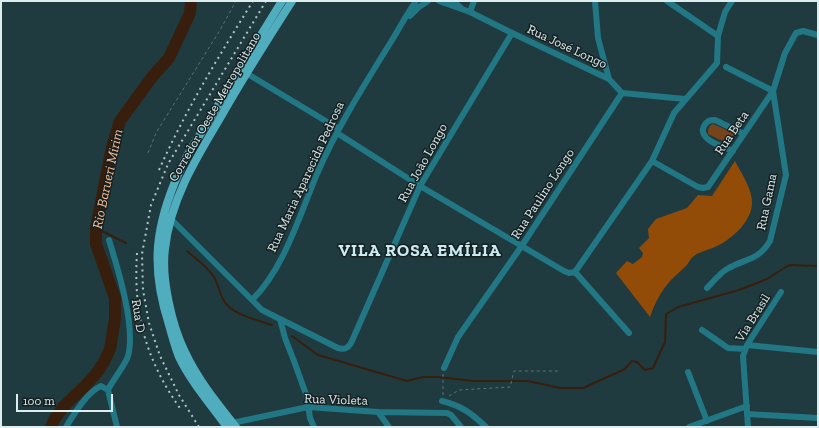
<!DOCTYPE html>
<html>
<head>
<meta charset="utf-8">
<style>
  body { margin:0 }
  #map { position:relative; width:819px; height:428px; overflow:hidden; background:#203b3f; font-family:"Zilla Slab",serif }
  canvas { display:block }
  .frame { position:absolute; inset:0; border:2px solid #ddecef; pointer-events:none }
  .scale { position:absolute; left:16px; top:394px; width:97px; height:18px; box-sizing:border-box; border:2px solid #ddecef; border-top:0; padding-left:5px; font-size:12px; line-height:14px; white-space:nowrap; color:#ddecef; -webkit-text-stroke:3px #142022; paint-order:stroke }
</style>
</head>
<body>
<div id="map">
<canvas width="819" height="428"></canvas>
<div class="frame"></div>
<div class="scale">100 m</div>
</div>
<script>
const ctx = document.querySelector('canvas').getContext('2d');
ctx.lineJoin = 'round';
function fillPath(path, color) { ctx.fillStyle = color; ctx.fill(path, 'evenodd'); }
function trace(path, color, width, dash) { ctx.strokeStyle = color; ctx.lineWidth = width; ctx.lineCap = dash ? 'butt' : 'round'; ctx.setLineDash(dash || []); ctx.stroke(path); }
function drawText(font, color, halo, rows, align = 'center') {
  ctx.font = font + ' "Zilla Slab",serif'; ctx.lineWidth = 3; ctx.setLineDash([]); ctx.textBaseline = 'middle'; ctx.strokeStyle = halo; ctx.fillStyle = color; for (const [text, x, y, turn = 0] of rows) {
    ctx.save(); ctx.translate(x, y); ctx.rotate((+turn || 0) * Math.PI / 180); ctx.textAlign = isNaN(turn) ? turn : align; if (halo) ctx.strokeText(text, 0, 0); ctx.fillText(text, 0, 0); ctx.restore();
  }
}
const green = new Path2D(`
  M713,124L735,134L729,144L708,134C708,129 708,126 713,124Z`);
const forest = new Path2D(`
  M735,161C741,173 752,188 752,203C752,221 732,239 717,246C710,250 700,251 694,256C691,258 689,262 687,265C682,270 676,275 671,280C661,291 655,303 650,317L616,273L627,261L633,264L642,257L643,253L639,248L649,238L648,229L656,219L687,208L698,195L712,196Z`);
const stream = new Path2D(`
  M96,228L126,243
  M187,251C196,259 207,266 214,277C219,285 220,298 227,305C238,316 257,320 272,325
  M292,336L318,355L407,381L423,377H439L473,381H528L560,388H583L625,369L632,361L637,362L645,370L653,368L665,342L666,314L678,307L739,290L767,279L789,265L818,266`);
const river = new Path2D(`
  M51,427L54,420L63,407L85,386L96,374L104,362L110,349L115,319V298L96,244V228L112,147L120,121L152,77L169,58L190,13L191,1`);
const path = new Path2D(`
  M148,153L156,133L220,30L236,1
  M443,395V374
  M449,396L459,390L510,387L514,371H560`);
const minor = new Path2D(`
  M439,1L470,12L512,33L609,79L622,93L685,99
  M453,1L461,8
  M595,1L598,38L609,79
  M667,1L718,36
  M470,12L474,1
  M410,16L419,7L428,1
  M246,73L339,129
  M337,133L420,186L564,271L569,273L575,272
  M733,151C724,147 697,140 704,126C707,121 709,120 715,120L744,134
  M652,161L698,187L703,188L708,187L773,91L785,53L796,33L803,31L818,35
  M171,219L262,310L338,348C345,350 349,348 352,341L420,186L512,33
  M575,272L652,161L674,113L717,63L718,36L725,12L732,1
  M575,272L629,333
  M707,288C713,282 720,273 727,269C746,258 758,261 770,241L786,175L773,91L726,67
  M252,300C284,269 300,214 317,174C337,128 363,87 389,45C398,31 406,15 416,1
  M280,319L285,338L294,361L307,397L310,418L314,427
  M702,330L728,348L745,349
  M747,345L818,352
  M444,368L458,337L521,247L622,93
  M688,372L707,421
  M108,390C112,381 126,364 128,356C136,327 118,269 109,240
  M108,390L117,427
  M442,401C462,406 471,413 486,427
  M378,412L389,427
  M747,414L818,418
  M232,423L308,407L378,412L447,413L451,415L461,427
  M66,427C74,414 87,392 101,386L108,390
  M689,427L747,406
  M748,427L743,356L747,345L781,292`);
const major = new Path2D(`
  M227,427C211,405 191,382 179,357C175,347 172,336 169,325C150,266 155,226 180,170C188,151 201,134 211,117C234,78 258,40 282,1
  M236,427C217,403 198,380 185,352C172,326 161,278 165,249C170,201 195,160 219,120C242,79 267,40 292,1`);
const rail = new Path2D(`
  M159,170C185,111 219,56 253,1
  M137,253C133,314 146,361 182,411
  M199,427L179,395L160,356L149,323L143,290L142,254L151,205L168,164L266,1`);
const streetNames = [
  ["Rua José Longo",567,47,25],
  ["Corredor Oeste Metropolitano",215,107,-60],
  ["Rua Beta",732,133,-56],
  ["Rua João Longo",423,163,-61],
  ["Rua Maria Aparecida Pedrosa",306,177,-65],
  ["Rua Paulino Longo",543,194,-57],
  ["Rua Gama",767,202,-78],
  ["Rua D",138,316,81],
  ["Via Brasil",753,318,-58],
  ["Rua Violeta",336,400,2]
];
const waterNames = [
  ["Rio Barueri Mirim",108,179,-78]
];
const districtNames = [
  ["VILA ROSA EMÍLIA",420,251]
];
fillPath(green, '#77431a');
fillPath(forest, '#934c07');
trace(stream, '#381f0d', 2);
trace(river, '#381f0d', 12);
trace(path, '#5b7276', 1, [3, 3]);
trace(minor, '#217784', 6);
trace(major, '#4fadbd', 8);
trace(rail, '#b2c4c7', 2, [2, 4]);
drawText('13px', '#ddecef', '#142022', streetNames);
drawText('italic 14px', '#fdbf96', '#142022', waterNames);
ctx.letterSpacing = '1px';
drawText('bold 17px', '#cbeaf0', '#142022', districtNames);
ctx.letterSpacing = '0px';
</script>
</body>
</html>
